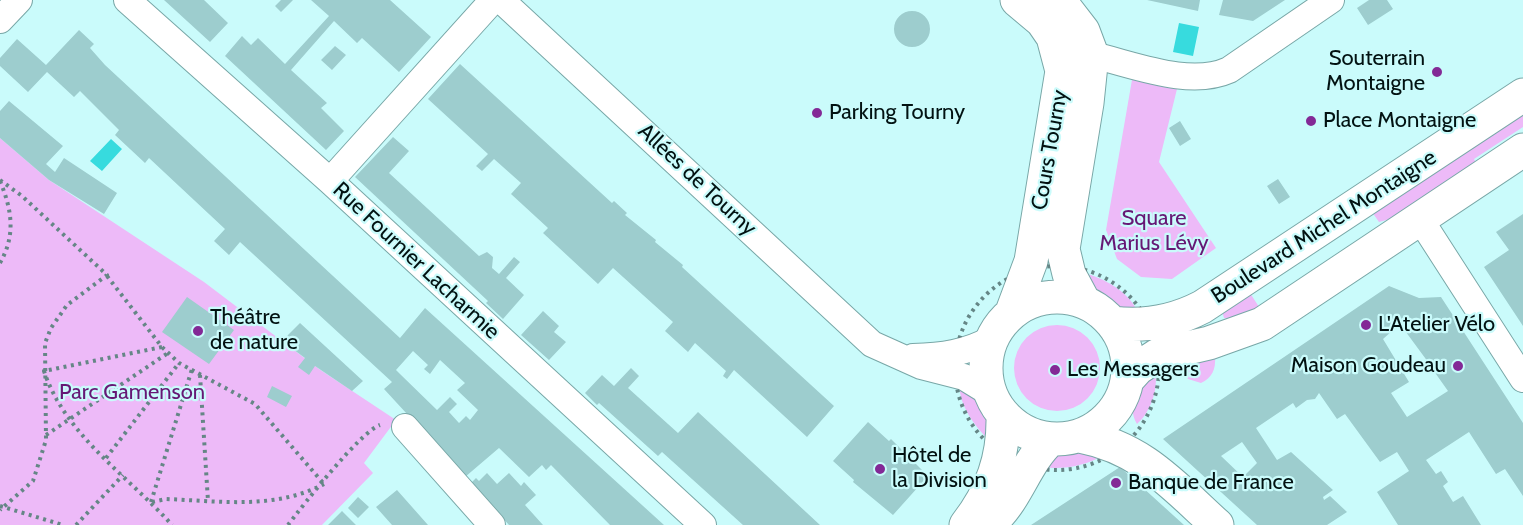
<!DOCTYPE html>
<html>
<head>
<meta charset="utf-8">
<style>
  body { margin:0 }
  canvas { display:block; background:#cafbfb }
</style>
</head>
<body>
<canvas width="1523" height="525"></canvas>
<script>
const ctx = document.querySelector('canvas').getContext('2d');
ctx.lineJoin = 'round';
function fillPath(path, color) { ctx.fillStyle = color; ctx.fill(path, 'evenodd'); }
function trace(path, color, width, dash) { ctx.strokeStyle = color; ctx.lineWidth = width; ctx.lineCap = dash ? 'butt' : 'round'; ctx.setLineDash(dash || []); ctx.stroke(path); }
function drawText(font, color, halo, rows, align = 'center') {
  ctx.font = font + ' Cabin,sans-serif'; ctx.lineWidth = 4.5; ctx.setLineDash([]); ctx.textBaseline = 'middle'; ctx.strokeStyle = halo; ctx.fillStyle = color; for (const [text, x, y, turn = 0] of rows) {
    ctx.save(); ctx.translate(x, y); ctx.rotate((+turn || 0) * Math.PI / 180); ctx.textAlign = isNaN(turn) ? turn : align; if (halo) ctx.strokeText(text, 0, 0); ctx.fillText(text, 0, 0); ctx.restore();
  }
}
const green = new Path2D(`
  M1133,74L1178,85L1159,162L1216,248L1172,279L1141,277L1117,259L1106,230Z
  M1523,113V127L1474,159L1477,165L1390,219L1379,222L1372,212Z
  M0,138L49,180L204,282L319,369L396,420L364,463L373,473L322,525H0Z
  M1083,273C1103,277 1131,293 1138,313C1112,310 1097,295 1083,273Z
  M1250,293L1261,310L1229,319L1224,318L1222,311Z
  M1014 368a43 43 0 1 1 86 0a43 43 0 1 1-86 0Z
  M1215,357C1216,369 1212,378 1201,383L1188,379L1176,364Z
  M1154,368C1160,386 1151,412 1137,424C1125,404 1141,384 1154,368Z
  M960,385C987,404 987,409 990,441C977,429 958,405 960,385Z
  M1075,451L1104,455C1085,466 1063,470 1041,467L1056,453Z`);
const water = new Path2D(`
  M1179,23L1199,27L1193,56L1173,52Z
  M111,139L122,149L102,171L90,161Z`);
const building = new Path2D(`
  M164,0H204L228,23L210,42Z
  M281,0H293L281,12L275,6Z
  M311,0H390L431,37L399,72L362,38L357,43L334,21L291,70L327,103L321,108L344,131L326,150L225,56L242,36L251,45L258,38L285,64L329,16Z
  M1147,0H1200L1198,11Z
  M1223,0H1285L1253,21L1219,15Z
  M1369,0H1387L1393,9L1368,25L1357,8Z
  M894 29a18 18 0 1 1 36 0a18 18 0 1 1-36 0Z
  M79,30L94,44L90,48L105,65L400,338L425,308L664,525H610L551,465L546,470L542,465L529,477L499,448L465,477L384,389L392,382L240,242L229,255L214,241L225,229L149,158L145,163L115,135L119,130L80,91L74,97L47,72L28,92L0,66V58L17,39L46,65ZM413,351L428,365L424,369L430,374L440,360L465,383L457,390L478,410L470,420L466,416L459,423L449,412L457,404L450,397L437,410L400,374L396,370Z
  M335,46L346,55L332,70L321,60Z
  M460,64L612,203L614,201L627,213L625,215L656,240L655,242L683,265L682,267L834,406L807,437L734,370L727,379L723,376L726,371L695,343L688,352L665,331L673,322L613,268L598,284L543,233L548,228L511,194L521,183L494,159L482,171L476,166L488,154L428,99Z
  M9,101L63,146L46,164L55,172L64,158L117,193L104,214L49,180L0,138V111Z
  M1180,121L1191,139L1180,146L1169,128Z
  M393,137L409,151L389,173L479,256L487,252L493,257L492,268L499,274L514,257L520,262L506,278L524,295L503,319L486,303L488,301L355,177Z
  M1278,179L1290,197L1279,204L1267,186Z
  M1523,214V326L1484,267L1509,250L1496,232Z
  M1389,286L1419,298L1441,297L1523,423V496L1505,469L1496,474L1469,432L1426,460L1436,474L1441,471L1448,482L1443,486L1453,502L1463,496L1481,525H1398L1377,492L1409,471L1397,452L1380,462L1345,414L1337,419L1319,393L1315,399L1307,400L1296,408L1293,403L1256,428L1277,460L1291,452L1333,490L1323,497L1324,500L1330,496L1347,512L1327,525H1257L1163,439ZM1400,324L1428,362L1425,365L1428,369L1431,367L1448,391L1407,417L1391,393L1409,382L1383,339ZM1242,442L1257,463L1243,477L1221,456Z
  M187,297L234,330L209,364L162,332Z
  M543,311L559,326L554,332L566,342L549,360L521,335Z
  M300,323L363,381L352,391L315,366L309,375L298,367L305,358L282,341Z
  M631,368L639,376L628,388L678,433L698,412L820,525H743L662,452L658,456L599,403L597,405L585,393L602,375L614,386Z
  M272,386L292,396L286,407L267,397Z
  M868,422L889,441L891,439L928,476L893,515L853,482L854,480L833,461Z
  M1120,467L1184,525H1031Z
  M487,473L497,484L509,473L521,486L524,482L536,495L525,505L543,525H509L471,483L476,478L479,481Z
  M397,490L428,525H392L376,507Z
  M358,497L369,507L358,518L348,508Z
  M342,511L356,525H328Z`);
const path = new Path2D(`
  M0,180L22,196L107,275L67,305L51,328L45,343L46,440L33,481L0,510
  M0,181C12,210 16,235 0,263
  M955 368a102 102 0 1 1 204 0a102 102 0 1 1-204 0Z
  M107,276L162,347L179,363L255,404L324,484
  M162,347L44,371C65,435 128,476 172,525
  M200,375L208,501
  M46,435L168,353
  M106,458L179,363
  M151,502L192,369
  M152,502L166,499C219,501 275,510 324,484
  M0,506L63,525
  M76,525L123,475
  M288,525C304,504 360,432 380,425`);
const street = new Path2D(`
  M127,0L330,181L703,525
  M501,0L872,344L921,366L964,377L990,393
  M0,20L19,0
  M1092,55C1133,64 1189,88 1229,70L1331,0
  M330,181L493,0
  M1420,219L1523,379
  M913,357C941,356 967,353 991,339
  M405,427L492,525`);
const secondary = new Path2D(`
  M1059,0L1083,31L1092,55L1087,103L1063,249L1069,274L1084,302
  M986 368a71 71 0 1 1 142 0a71 71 0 1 1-142 0Z
  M1012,312L1031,261L1062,71L1053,37L1042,21L1017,0
  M1113,323C1145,327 1173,322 1202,307L1523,95
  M1128,379L1138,368L1158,355L1209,343L1262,324L1523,150
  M1080,436C1142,448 1172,484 1217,525
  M966,525C992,492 1004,457 1003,415
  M987,525C1017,503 1023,464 1051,439`);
const markers = [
  [1437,72,6,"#832996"],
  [817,113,6,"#832996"],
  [1311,121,6,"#832996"],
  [1366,325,6,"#832996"],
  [198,331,6,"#832996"],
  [1458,366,6,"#832996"],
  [1055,370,6,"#832996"],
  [880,469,6,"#832996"],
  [1116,483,6,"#832996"]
];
const poiNames = [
  ["Souterrain",1425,59,"right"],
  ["Montaigne",1425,84,"right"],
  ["Parking Tourny",829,113],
  ["Place Montaigne",1323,121],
  ["Théâtre",210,318],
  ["de nature",210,343],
  ["L'Atelier Vélo",1378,325],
  ["Maison Goudeau",1446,366,"right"],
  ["Les Messagers",1067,370],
  ["Hôtel de",892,456],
  ["la Division",892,481],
  ["Banque de France",1128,483]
];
const streetNames = [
  ["Cours Tourny",1050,150,-80],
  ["Allées de Tourny",697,180,43],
  ["Boulevard Michel Montaigne",1324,227,-33],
  ["Rue Fournier Lacharmie",416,261,43]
];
const parkNames = [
  ["Square",1154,219],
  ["Marius Lévy",1154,244],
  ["Parc Gamenson",132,393]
];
fillPath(green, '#edbaf8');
fillPath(water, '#37dbde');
fillPath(building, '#9dcdce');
trace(street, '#78a7a7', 28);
trace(secondary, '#78a7a7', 35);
trace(path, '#658686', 4, [3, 4.5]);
trace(street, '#fff', 26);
trace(secondary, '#fff', 33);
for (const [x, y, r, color] of markers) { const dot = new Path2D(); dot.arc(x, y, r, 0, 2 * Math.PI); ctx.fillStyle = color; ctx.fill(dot); trace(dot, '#cafbfb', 2); }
drawText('22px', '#021212', '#cafbfb', poiNames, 'left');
drawText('22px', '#021212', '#cafbfb', streetNames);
drawText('22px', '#661875', '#cafbfb', parkNames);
</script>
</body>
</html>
